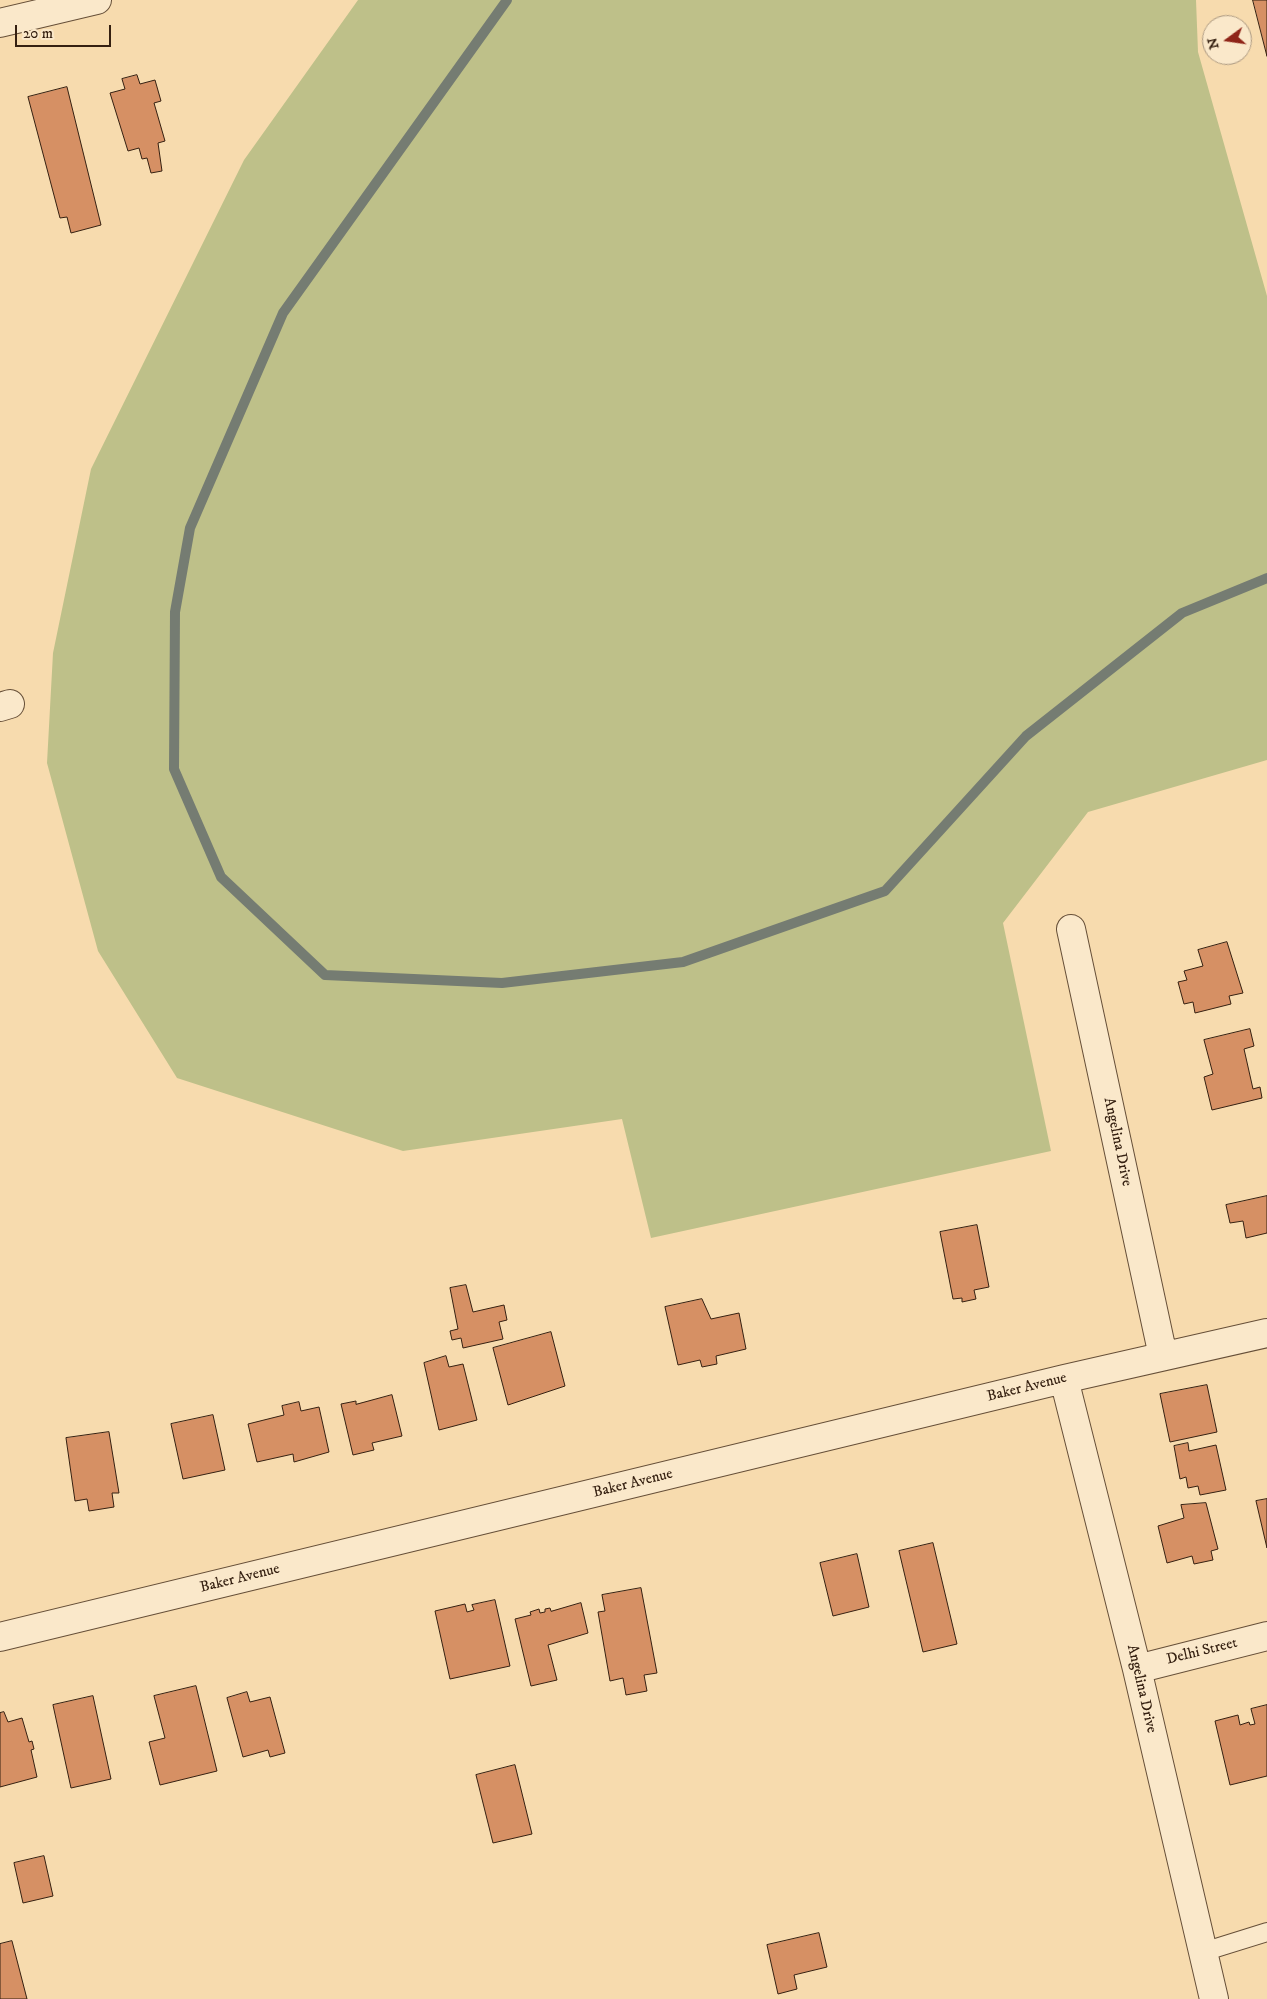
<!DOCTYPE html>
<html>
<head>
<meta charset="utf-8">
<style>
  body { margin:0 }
  #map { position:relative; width:1267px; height:1999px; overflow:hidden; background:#f7dbae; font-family:"IM FELL DW Pica",serif }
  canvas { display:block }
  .north { position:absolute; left:1202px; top:15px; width:50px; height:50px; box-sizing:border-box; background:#fae8ca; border:1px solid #ab9880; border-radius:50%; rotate:256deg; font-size:14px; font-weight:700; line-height:20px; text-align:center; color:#352011 }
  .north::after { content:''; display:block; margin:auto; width:18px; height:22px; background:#8f2418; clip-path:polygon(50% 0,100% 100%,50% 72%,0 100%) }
  .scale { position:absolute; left:15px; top:25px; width:96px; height:22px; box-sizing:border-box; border:2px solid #352011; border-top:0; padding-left:6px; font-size:15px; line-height:18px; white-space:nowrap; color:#352011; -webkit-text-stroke:4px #fae8ca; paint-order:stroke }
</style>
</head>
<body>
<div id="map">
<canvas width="1267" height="1999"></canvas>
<div class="north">N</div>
<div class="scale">20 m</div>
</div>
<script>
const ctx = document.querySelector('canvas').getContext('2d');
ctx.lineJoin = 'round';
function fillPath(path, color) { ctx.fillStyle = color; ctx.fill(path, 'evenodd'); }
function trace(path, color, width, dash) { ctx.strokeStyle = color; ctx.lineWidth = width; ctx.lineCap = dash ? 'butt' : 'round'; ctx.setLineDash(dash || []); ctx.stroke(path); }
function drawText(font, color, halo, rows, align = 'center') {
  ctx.font = font + ' "IM FELL DW Pica",serif'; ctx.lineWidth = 5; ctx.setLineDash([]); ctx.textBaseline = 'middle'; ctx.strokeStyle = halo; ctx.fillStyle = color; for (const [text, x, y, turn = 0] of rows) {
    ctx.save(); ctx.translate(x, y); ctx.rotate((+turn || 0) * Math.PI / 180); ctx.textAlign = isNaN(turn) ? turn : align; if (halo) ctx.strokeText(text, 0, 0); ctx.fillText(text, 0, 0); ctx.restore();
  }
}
const green = new Path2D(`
  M358,0H1196L1198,52L1267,296V760L1088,812L1003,923L1051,1151L651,1238L622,1119L403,1151L177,1078L98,951L47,763L53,653L91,469L244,160Z`);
const stream = new Path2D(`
  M507,0L283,313L190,528L175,612L174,769L221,877L325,975L502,983L683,962L885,891L1026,736L1182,613L1267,578`);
const building = new Path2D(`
  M1253,0H1267V56Z
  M137,75L140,84L155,80L161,101L154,103L165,141L158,143L162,171L151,173L147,158L142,159L139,148L128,151L110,93L125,89L122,79Z
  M67,87L101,225L71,233L67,217L60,218L28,97Z
  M1227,942L1243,993L1229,996L1231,1004L1195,1013L1193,1002L1184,1004L1178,982L1187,980L1184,971L1203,966L1198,950Z
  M1250,1029L1254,1046L1244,1049L1253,1089L1260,1087L1262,1098L1212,1110L1204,1077L1213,1074L1204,1040Z
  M1267,1196V1233L1246,1238L1243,1221L1230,1223L1226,1205Z
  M977,1225L989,1287L974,1290L976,1299L962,1302V1298L953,1299L940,1232Z
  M466,1285L473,1312L504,1305L507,1320L499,1322L503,1339L463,1348L461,1338L452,1340L450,1331L458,1329L450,1288Z
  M702,1299L711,1319L739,1313L746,1349L716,1356L717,1364L702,1367L700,1360L678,1365L665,1307Z
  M551,1332L565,1386L508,1405L493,1348Z
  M446,1356L449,1367L463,1364L477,1420L439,1430L424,1363Z
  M1207,1385L1217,1432L1170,1442L1160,1394Z
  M392,1395L402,1436L372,1443L374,1450L353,1455L341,1404L356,1401V1404Z
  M299,1402L301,1411L319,1407L329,1452L294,1462L293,1454L257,1462L248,1424L284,1415L282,1406Z
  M213,1415L225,1470L183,1479L171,1424Z
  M109,1432L119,1493H112L114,1507L89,1511L87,1499L75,1501L66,1438Z
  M1188,1443L1189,1451L1216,1445L1226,1490L1200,1495L1198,1486L1188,1488L1186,1477L1180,1479L1174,1446Z
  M1267,1499V1548L1256,1501Z
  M1206,1503L1218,1549L1211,1551L1213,1560L1194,1564L1192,1556L1167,1563L1158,1526L1184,1518L1181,1505Z
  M933,1543L957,1644L923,1652L899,1551Z
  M857,1554L869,1607L833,1616L820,1563Z
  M641,1588L657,1673L644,1675L647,1691L626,1695L623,1678L610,1681L598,1612L605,1611L602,1595Z
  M495,1600L510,1666L450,1679L435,1611L465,1604L467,1612L474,1610L472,1605Z
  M581,1603L588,1633L548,1645L557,1680L531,1686L515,1619L531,1615L530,1612L539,1609L540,1613L545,1612V1609L550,1608L551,1611Z
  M196,1686L217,1771L160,1785L149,1742L165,1738L154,1696Z
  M247,1692L250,1702L270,1697L285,1753L270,1757L268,1750L243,1757L227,1698Z
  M93,1696L111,1779L71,1788L53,1705Z
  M1267,1705V1776L1230,1785L1215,1721L1238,1715L1240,1725L1249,1722L1250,1725L1255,1724L1251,1709Z
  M4,1712L8,1722L22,1718L29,1742L32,1741L34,1749L31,1750L37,1777L0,1787V1713Z
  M515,1765L532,1834L493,1843L476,1775Z
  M44,1856L53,1896L23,1903L14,1863Z
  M819,1933L827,1967L794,1975L797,1989L778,1994L767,1945Z
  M12,1941L27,1999H0V1944Z`);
const lane = new Path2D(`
  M1203,1952L1267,1932`);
const street = new Path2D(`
  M0,23L97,0
  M0,707L10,704
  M1071,929L1163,1356
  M1064,1379L1137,1669L1214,1999
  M0,1637L1064,1379L1267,1333
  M1137,1669L1267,1636`);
const streetNames = [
  ["Angelina Drive",1117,1142,78],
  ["Baker Avenue",1027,1388,-14],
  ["Baker Avenue",633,1484,-14],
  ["Baker Avenue",240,1579,-14],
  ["Delhi Street",1202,1652,-14],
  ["Angelina Drive",1141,1689,77]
];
fillPath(green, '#bec089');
trace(stream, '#757c72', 10);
fillPath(building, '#d69064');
trace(building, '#352011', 1);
trace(lane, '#664f38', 20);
trace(street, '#664f38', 30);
trace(lane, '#fae8ca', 18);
trace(street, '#fae8ca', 28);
drawText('15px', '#352011', '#fae8ca', streetNames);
</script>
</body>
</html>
